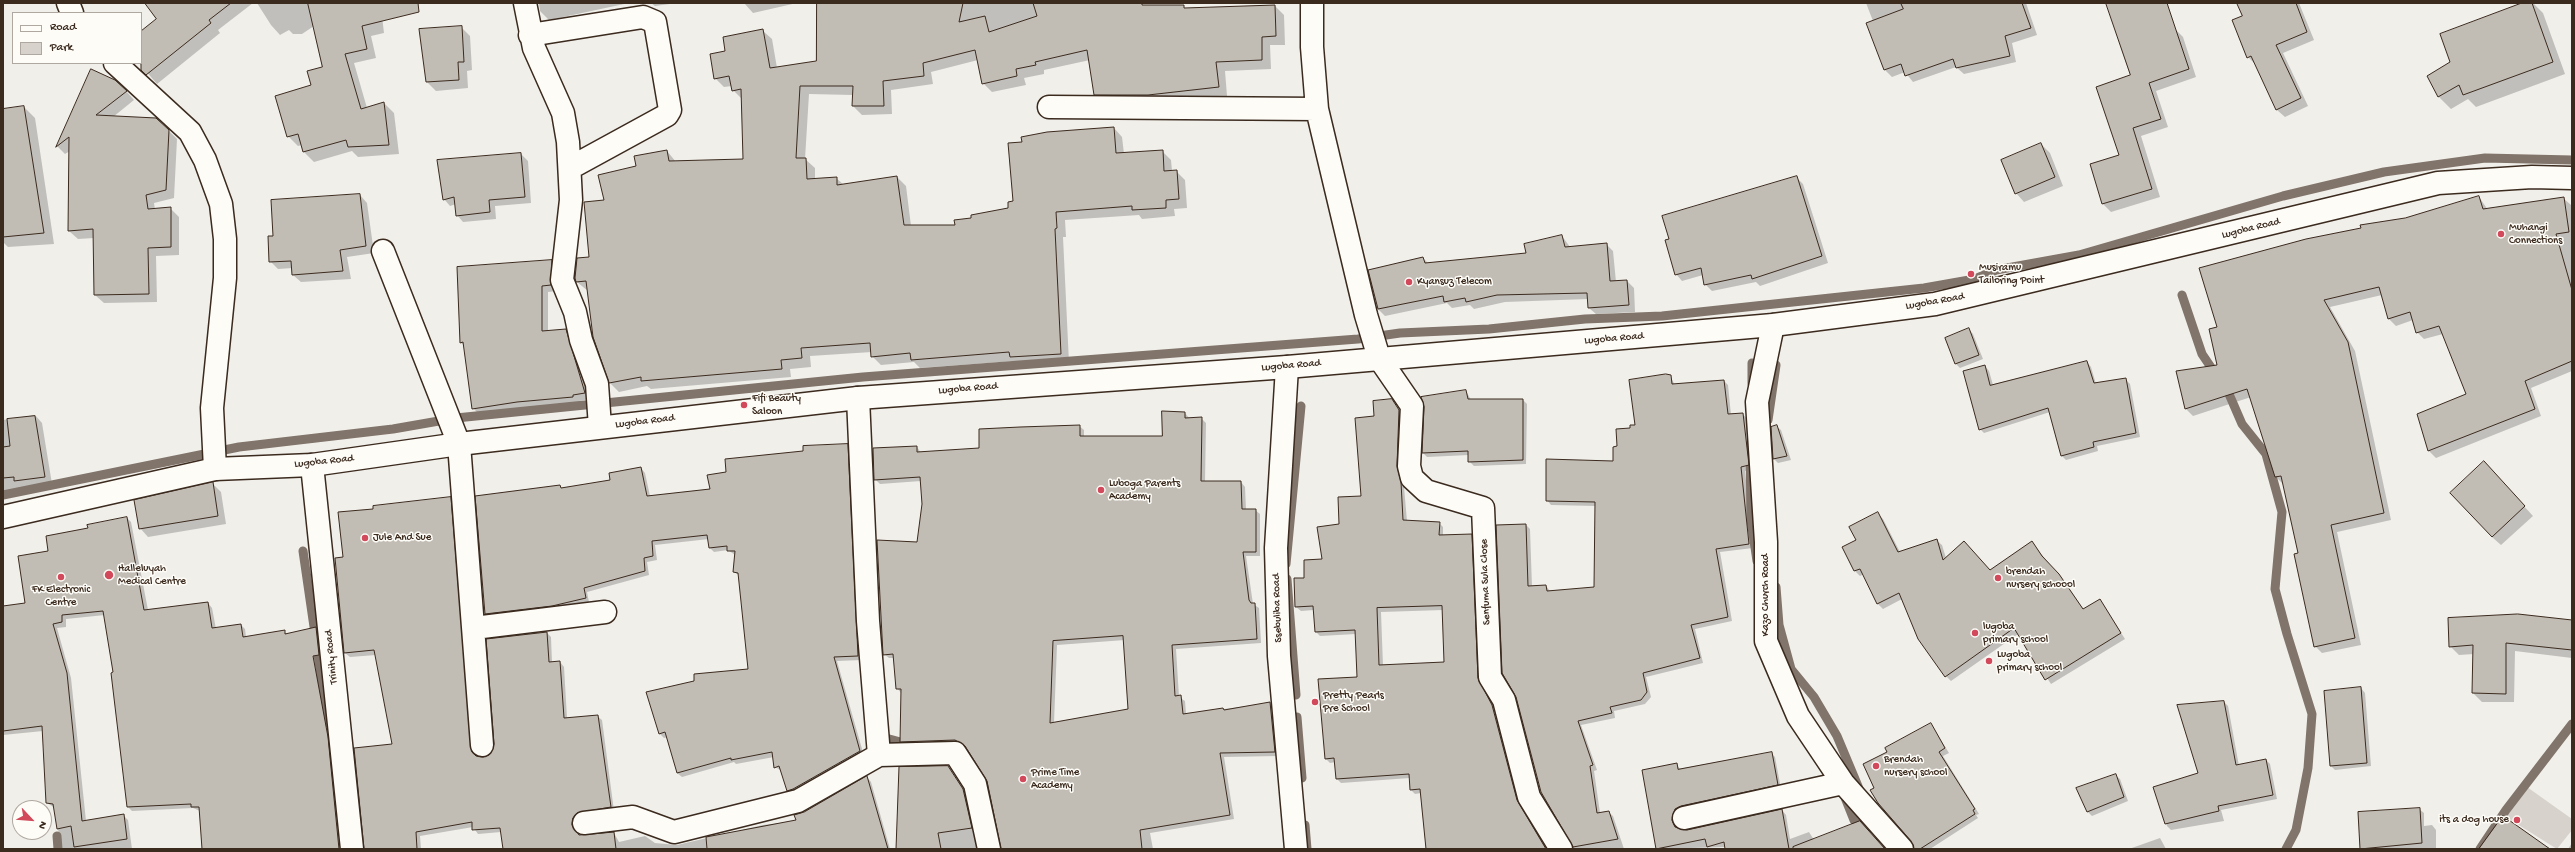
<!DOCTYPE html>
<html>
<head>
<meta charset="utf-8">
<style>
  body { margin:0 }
  #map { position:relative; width:2575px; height:852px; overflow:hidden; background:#f1efea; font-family:"Gochi Hand",sans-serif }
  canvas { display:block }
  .frame { position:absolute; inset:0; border:4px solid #3b2a1e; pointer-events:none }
  .legend { position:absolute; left:12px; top:12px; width:130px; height:52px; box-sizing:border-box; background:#fdfcf7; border:1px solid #afa8a0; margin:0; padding:5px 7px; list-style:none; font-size:12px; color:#3b2a1e }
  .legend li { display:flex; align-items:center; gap:8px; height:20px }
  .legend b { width:20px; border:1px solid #afa8a0 }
  .north { position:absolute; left:12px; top:800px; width:40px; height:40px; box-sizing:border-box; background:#fdfcf7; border:1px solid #afa8a0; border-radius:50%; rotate:116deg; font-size:11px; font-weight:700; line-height:16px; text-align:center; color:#3b2a1e }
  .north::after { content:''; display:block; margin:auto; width:14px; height:18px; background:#d1495b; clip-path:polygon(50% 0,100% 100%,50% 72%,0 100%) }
</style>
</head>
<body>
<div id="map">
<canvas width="2575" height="852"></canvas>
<div class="frame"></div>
<ul class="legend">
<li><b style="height:5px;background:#fdfcf7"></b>Road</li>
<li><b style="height:11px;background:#d7d2cc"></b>Park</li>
</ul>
<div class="north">N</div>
</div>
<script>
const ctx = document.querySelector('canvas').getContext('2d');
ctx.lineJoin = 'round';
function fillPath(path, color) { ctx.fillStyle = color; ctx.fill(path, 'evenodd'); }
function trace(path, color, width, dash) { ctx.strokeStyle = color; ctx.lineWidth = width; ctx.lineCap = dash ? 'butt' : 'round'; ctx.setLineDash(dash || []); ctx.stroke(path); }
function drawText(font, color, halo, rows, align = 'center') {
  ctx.font = font + ' "Gochi Hand",sans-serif'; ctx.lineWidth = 3; ctx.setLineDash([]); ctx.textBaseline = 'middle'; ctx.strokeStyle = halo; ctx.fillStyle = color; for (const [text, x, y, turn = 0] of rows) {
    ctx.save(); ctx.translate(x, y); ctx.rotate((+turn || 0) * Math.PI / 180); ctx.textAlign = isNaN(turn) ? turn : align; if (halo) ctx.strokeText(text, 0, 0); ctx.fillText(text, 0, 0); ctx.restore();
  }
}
const green = new Path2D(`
  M2527,787L2572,819V830L2557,849L2506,817Z`);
const shadow = new Path2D(`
  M146,3H253L218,30L220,33L157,84L139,63L141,32L158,19Z
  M257,3H377L381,8L384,33L371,36L376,58L354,63L367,108L384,103L394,113L399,154L358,157L352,151L314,162L304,152L302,145L298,146L288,136L323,68L314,26L302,34H293L289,30L280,35L271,25Z
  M539,3H629L549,20L540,11Z
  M651,3H677L655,6Z
  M744,3H797L753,13Z
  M818,3H1082L1083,12L1275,6L1284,15L1285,45H1270L1271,69L1225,71L1227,96L1157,104L1104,103L1095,94L1090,60L1044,70V74L1024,78L1026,85L992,92L983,83L978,60L931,72L933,84L891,90L892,114L862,115L853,106V95L809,94L805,159L815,168V179L836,178L844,185L897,177L906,186L911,226H956L1009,209L1014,202L1023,143L1114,128L1122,137L1124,154L1162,151L1171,160L1172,171H1176L1185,180L1187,208L1174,209L1175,216L1142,219L1139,215L1065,220L1066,237H1063L1069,363L1019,366L1015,361L920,368L914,362L881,365L872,356V352L810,356L811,367L790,369L791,377L651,389L647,386L619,392L610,383L594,336L588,291L577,282L590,257L605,201L637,166L667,151L676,162L744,160L742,99L733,90L732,86L724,87L715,78L727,52L763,31L772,39L777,68L817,62Z
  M1866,3H2026L2037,35L2012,43L2016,62L1964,74L1956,67L1913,82L1905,72L1892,77L1885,70L1868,23L1873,21Z
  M2106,3H2161L2175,29L2183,37L2196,77L2156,91L2168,127L2141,136L2160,197L2111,212L2103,204L2091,165L2120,156L2131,76Z
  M2238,3H2299L2314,40L2283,53L2308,106L2285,117L2277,110L2256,65L2248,57L2244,17Z
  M2525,3H2533L2543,13L2565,74L2476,107L2468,99L2451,109L2438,96L2452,62Z
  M461,27L470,36L472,70L467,71L468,88L436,91L427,82L420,30Z
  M91,71L126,91L134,100L113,117L168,130L177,139L174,198L154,203L155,210L170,208L179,217V255L156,256L157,302L104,303L95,295L94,238L78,239L69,231L70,151L65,154L57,146Z
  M24,107L35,118L54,244L8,247L3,242V111Z
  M2041,144L2050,153L2063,186L2024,202L2016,193Z
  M521,154L528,161L531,203L495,206L496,219L463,222L457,215L456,204L450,206L444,199Z
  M1796,177L1803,184L1828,263L1760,286L1756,282L1712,291L1705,284L1703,275L1682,281L1676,274Z
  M360,195L367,203L374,253L347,257L351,279L301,282L293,275V268L278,269L270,261L274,237Z
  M2479,197L2488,210L2563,198L2571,205L2572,371L2531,388L2541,416L2436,458L2429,451L2418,415L2467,394L2443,334L2424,339L2417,332L2413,320L2396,326L2389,319L2382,295L2330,307L2355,351L2391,520L2337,532L2361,645L2322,653L2315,646L2300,554L2283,484L2276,477L2251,397L2193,416L2186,409L2218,366V328L2406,219Z
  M1562,236L1570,247L1606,244L1613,251L1616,282L1627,281L1634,288L1635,312L1596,314L1589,308L1588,299L1505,302L1474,309L1470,305L1452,308L1447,303L1385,316L1378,309L1369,271L1423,258L1429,264L1527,254Z
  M551,261L558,267L557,291L548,292V331L566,330L572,337L591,399L579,401V403L524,408L480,415L473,408L465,346L461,343L458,268Z
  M1969,330L1973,334L1983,359L1960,368L1956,364Z
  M2087,362L2091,367L2096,384L2126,380L2130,384L2140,437L2097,446L2098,451L2066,460L2062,456L2050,412L1984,433L1980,429L1985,366L1989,371L1993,385Z
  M1670,376L1675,385L1724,381L1728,385L1731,415L1742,414L1747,418L1752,469L1745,471L1753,548L1720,552L1732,621L1695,629L1703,663L1646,677L1651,697L1645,704L1614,711L1615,718L1581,725L1597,770L1594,771L1600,813L1608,812L1613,816L1624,849H1573V843L1517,696L1526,525L1530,529L1532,587L1546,586L1550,591L1595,588L1596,506L1551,505L1547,500L1614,462L1618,447L1631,429L1636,426Z
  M1466,391L1471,400H1523L1527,404L1526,464L1474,466L1469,461V455L1427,457L1423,453Z
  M1392,400L1403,415L1400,470L1404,487L1407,521L1439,523L1443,527V536L1471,535L1475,539L1481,683L1496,710L1522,809L1547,849H1426L1421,793L1415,794L1411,790L1410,778L1341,783L1337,779L1336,762L1330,763L1326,759L1358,677L1356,634L1320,636L1316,632L1314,610L1301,611L1296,607L1305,579L1323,560L1340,525L1362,497L1375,417ZM1443,610L1445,663L1383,666L1381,612Z
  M1185,413L1189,418H1201L1206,423L1205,482H1241L1245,487L1246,510H1255L1260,514V556H1246L1253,604L1259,608L1261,643L1176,649L1179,697L1185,701L1186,714L1270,703L1274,707L1279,756L1224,757L1234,819L1150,833L1153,849H1002L988,781L968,749L960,744L905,746L901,742V693L897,688L894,658H889L884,654L918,543L923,504L921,481L880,484L875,479L917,447L921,453L980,449L1079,426L1084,430V437H1163ZM1125,640L1129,710L1054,723L1057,645Z
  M35,415L42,423L52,484L3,491V420Z
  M1776,426L1781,430L1791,460L1778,463L1774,459Z
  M847,445L851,449L862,660L837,661L864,756L792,795L788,790L782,771L775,767L774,757L736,764L734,762L682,777L677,773L668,737L664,738L660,734L749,670L740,576L734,572L735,555L728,550L714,552L710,548L709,539L655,545L657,560L647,562L649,575L587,592L589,602L556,610L490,618L486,614L560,486L562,489L611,481L641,468L645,473L650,496L711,490L727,472L804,452Z
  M2492,471L2533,516L2501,545L2492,537Z
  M212,483L221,492L226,524L148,537L140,528Z
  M450,498L455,503L476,757L483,758L490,756L547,633L551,637L552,663L560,662L564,667L567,718L597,716L602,720L614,811L580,817L576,830L579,835L614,833L619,842L645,836L655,843L677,845L763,825L797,821L805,813L867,777L871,782L890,849H504L501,832L478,834L473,827L420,836L421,849H365L393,745L376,655L350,657L345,653L344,558L374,509Z
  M1878,514L1883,519L1900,552L1936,540L1942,545L1946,558L1990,571L2032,543L2064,581L2084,610L2100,600L2125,639L2051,684L2018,634L1951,681L1946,676L1902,599L1883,609L1878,604L1864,574L1860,576L1855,571L1843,548L1857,541Z
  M127,518L131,522L148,610L208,603L212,608L216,629L241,625L245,629L246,637L284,632L287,634L316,628L320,632L323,659L317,660L332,742L343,849H203L200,811L193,808L132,811L128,807L114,673L105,615L66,619V627L57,628L71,678L86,821L123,815L128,820L132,849H61L55,808L47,803L43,731L3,735V607L27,604L49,552L89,529Z
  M2572,621V658L2515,651L2514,702H2482L2473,693L2474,654L2459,655L2450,646Z
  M2361,688L2365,693L2371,766L2335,770L2331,766Z
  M2224,702L2228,706L2239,766L2266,760L2270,764L2277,799L2221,810L2224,821L2171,830L2167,826L2155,787L2199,773Z
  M1931,724L1949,753L1943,756L1979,814L1976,815L1978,818L1930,849H1914L1912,840L1875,788L1889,753Z
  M1771,753L1775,757L1781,789L1676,818L1678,828L1687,831L1782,810L1786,815L1790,839L1809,832L1814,840L1884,849H1726L1725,847L1657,849L1643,771L1676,764L1681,770Z
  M948,767L967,794L979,849H897Z
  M2115,775L2120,779L2128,801L2092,816L2087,811Z
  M2419,809L2424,813V826L2432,825L2436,830V849H2361L2359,813Z
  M2160,838L2166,849H2129Z
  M2572,843V849H2568Z`);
const stream = new Path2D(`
  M2182,295L2202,354L2229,394L2242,424L2266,454L2282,512L2275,589L2287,634L2312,714L2308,768L2296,830L2286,849
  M1752,384V363
  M1768,420L1776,365
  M1750,444L1751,520L1757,561
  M3,495L239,447L393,429L456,418L863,377L1358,339L1400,333L1489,329L1585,319L1662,316L1924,288L1975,279L1996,270L2079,255L2283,196L2384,172L2485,158L2572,160
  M303,551L328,723
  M1286,564L1301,406
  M1287,579L1296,695
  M1776,587L1779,625L1791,669L1814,697L1837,736L1860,791
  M1297,717L1302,778
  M882,732V737L919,747
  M1844,795L1854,820L1864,832
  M1305,825L1307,849
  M57,836L58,849
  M2480,849L2506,810L2572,724`);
const building = new Path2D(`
  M145,3H231L209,20L211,23L146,75L141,70V31L156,19Z
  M308,3H418L419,12L362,26L367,49L345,54L361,109L384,102L389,145L348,147L346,140L303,152L298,134L287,137L275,96L311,85L307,71L322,67Z
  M817,3H963L959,22L985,16L989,32L1037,16L1033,3H1142V5H1184V8L1275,5L1276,36L1262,37V60L1216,62L1219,87L1148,95H1094L1087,50L1035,62L1036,65L1016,69L1017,76L982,84L975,50L923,63L924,76L883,81L884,106H852L853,86H800L796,158H806L807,179L837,177V185L897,176L904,225H955L954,220L971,218V215L1008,208V202L1013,201L1008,143L1022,142L1021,137L1047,132L1114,127L1116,153L1163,150L1164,171L1177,170L1179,199L1166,200V208L1132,210V206L1056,212L1057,228L1055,229L1061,354L1010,357L1009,352L911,360L910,353L871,357L870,343L801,348L802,358L781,360L782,369L641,381V377L609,383L593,337L586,281L576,282L575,278L577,258L589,257L584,202L604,200L598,175L636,166L634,156L667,150L669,161L743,159L741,89L732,91L729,76L714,79L710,54L725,51L723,37L763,29L770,68L816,61Z
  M1901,3H2022L2031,28L2005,36L2010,56L1956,68L1953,59L1905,76L1901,64L1884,70L1866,23L1903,9Z
  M2106,3H2167L2189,69L2149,83L2161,119L2133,128L2152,189L2102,204L2090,164L2119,155L2096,87L2130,75Z
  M2237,3H2296L2307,32L2276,45L2301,98L2276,110L2251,56L2247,58L2232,20L2242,16Z
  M2522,3H2532L2553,62L2463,95L2459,85L2438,97L2427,76L2450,62L2440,34Z
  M462,26L464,62H458L459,80L426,82L419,29Z
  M91,69L115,80L127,91L96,115L156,118L169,130L166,190L146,195L148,209L171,207V247L148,248L149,294L94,295L93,229L68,231L69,137L56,147Z
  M24,106L44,233L3,237V109Z
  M2041,143L2055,177L2015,194L2001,160Z
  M521,153L525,197L489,200L490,212L456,216L454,197L443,200L437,160Z
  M1797,176L1822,256L1752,279L1751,275L1704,285L1701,268L1675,275L1665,240L1669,239L1662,216Z
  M360,194L366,246L340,250L343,271L292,275L291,261L269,262L268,236H273L271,200Z
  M2479,196L2483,209L2564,197L2569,232L2556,234L2572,290V361L2525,381L2535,409L2428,451L2417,414L2466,394L2439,326L2416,333L2410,312L2388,319L2379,287L2324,300L2348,342L2384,513L2331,525L2355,638L2314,647L2294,554L2298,553L2281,476L2275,477L2247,389L2185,409L2176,371L2217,365L2209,329L2217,327L2199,268L2306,239L2361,228L2360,225L2405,218Z
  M1562,235L1565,247L1607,243L1610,281L1627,280L1629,305L1588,308L1587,293L1497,295L1466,302L1465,298L1444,302L1443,296L1378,309L1368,270L1423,257L1425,263L1526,253L1524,244Z
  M552,260L551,285L542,286V331L566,329L585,393L573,395V397L517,402L472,409L463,342L460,343L457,267Z
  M1969,328L1979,355L1955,364L1945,338Z
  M2087,361L2094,383L2126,378L2136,433L2093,442L2094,447L2061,456L2048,408L1979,430L1963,371L1985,365L1990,385Z
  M1666,374L1671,375L1672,384L1724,380L1728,414L1743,413L1749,465L1741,467L1749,544L1716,549L1728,617L1691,625L1700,658L1643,673L1647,692L1641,700L1610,707L1612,713L1578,721L1593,765L1590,766L1597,813L1609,811L1618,839L1573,847L1541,792L1516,697L1502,673L1496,525L1526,524L1528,586L1546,585L1547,591L1594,587L1595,502L1546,501V459L1613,461V447L1617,446L1616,429L1630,428V425H1635L1629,380Z
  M1466,390L1468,399H1523V460L1468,462V451L1422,453L1424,407L1421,397Z
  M1392,399L1399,410L1397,466L1401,482L1403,520L1440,522L1439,535L1472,534L1478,678L1492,705L1517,800L1546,849H1426L1420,789L1410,790L1409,774L1336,779L1334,758L1325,759L1318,679L1357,677L1355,630L1315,632L1313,606L1295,607L1294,578H1304V560L1322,559L1317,527L1339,524L1338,497L1361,496L1355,418L1374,416L1373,401ZM1442,606L1444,662L1379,665L1377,608Z
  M1162,411L1185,412V418L1202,417L1201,481H1241L1242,509H1256V552H1243L1249,600L1251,603H1255L1257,639L1172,645L1175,696L1181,695L1183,714L1223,708L1224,710L1270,702L1275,752L1220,753L1230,815L1140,830L1142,849H1001L987,781L965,746L955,740L900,742L901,689H896L893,654L883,655L877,540L917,542L922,504L920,477L874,480L873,448L917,446V452L979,448V429L1020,427L1080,425V436H1162ZM1123,636L1128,709L1050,723L1053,641Z
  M35,416L45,477L14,481V477L3,478V447L10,446L7,419Z
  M1777,425L1787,456L1773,459L1771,427Z
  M848,444L858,656L834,657L860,751L793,789L787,791L779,766L774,768L772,752L731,760V758L677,773L665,732L659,734L646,692L694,681V674L748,669L738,573L733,572L735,551H727V546L709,548L707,535L652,541L653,556L644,558L645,571L584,588L586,598L552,606L485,614L475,496L560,485L561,488L610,480L609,473L641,467L647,496L710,489L707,475L726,472L725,459L803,451V446Z
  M2484,461L2525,506L2492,537L2450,493Z
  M213,482L218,516L139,529L134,500Z
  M451,497L472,752L476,756L483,757L489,755L494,744L486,639L547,632L549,662L560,661L564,718L598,715L611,807L577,813L573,818L572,825L579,835L614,832L616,849H503L500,828L472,830V822L416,832L417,849H364L354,748L392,744L374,650L344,653L335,558L343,557L338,512L373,509V506Z
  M1878,512L1898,552L1937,539L1943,560L1964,541L1990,570L2032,541L2042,556L2059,574L2083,609L2100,599L2121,633L2045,680L2014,628L1945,677L1918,639L1899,593L1877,604L1860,569L1854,571L1842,547L1856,540L1849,527Z
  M127,517L144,610L208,602L212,628L241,624L243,637L285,630V634L316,627L319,655L313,656L328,737L339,849H202L199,807H191V804L127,807L111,673L113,672L103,611L62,615V622L53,624L67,673L82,821L124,814L127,839L74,847L71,826L57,829L53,804L46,803L42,726L3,731V606L25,603L18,556L48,551L46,536L88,528L87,525Z
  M2518,614L2572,620V650L2506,643V694L2472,693L2473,645L2449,647L2448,618Z
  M2361,687L2367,763L2330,766L2324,691Z
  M2224,701L2236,765L2266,759L2273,795L2218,806L2219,811L2165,824L2153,787L2198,773L2177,705Z
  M1931,723L1945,748L1939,752L1975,809L1973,810L1975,814L1920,849H1914L1911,841L1878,803L1870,790L1874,788L1863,764L1887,752L1885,748Z
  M1772,752L1778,785L1681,806L1675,809L1672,820L1675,827L1687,830L1782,809L1789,849H1725L1724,842L1707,847L1705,839L1656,849L1642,770L1677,763L1678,769Z
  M948,766L963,789L972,828L938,833L941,849H896L899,767Z
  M2116,774L2124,797L2087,812L2076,788Z
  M867,776L888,849H707L706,837L796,820L794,815L804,812Z
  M2420,808L2422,843L2360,849L2358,812Z
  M2503,816L2516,825L2550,849H2479Z
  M1860,821L1885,849H1793V847Z`);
const street = new Path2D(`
  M68,3L72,13
  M525,3L534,48L563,113L568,142L571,200L562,280L575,312L581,340L597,384L600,427
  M1312,3V47L1317,109L1366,315L1379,358L1412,406L1409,466L1412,478L1426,491L1483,508L1490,677L1504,700L1529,797L1561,849
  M530,35L643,17L655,22L670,110L667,115L570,168
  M115,63L190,132L205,160L221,204L225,239V278L212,408L215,469
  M1049,107L1317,109
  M383,251L459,444L482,745
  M1773,325L1757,402L1766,542V641L1798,716L1843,783L1902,849
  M1287,367L1276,548L1279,656L1296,849
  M858,398L868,621L879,755
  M312,465L352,849
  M474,628L605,612
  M1684,818L1843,783
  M584,823L633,817L674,832L798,801L879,755L955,753L975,784L989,849`);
const secondary = new Path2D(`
  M3,517L215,469L312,465L459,444L858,398L1287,367L1773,325L1935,304L2438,183L2532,177L2572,178`);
const markers = [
  [2501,234,4,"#d1495b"],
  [1971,274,4,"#d1495b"],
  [1409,282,4,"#d1495b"],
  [744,405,4,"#d1495b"],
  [1101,490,4,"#d1495b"],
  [365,538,4,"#d1495b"],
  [109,575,5,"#d1495b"],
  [61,577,4,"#d1495b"],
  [1998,578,4,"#d1495b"],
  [1975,633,4,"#d1495b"],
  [1989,661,4,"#d1495b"],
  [1315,702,4,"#d1495b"],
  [1876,766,4,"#d1495b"],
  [1023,779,4,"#d1495b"],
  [2517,820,4,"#d1495b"]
];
const poiNames = [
  ["Muhangi",2509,228],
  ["Connections",2509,241],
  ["Musiramu",1979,268],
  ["Tailoring Point",1979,281],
  ["Kyansuz Telecom",1417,282],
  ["Fifi Beauty",752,399],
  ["Saloon",752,412],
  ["Luboga Parents",1109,484],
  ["Academy",1109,497],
  ["Jule And Sue",373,538],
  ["Halleluyah",118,569],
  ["Medical Centre",118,582],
  ["brendah",2006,572],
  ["nursery schoool",2006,585],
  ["FK Electronic",61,590,"center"],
  ["Centre",61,603,"center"],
  ["lugoba",1983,627],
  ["primary school",1983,640],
  ["Lugoba",1997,655],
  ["primary school",1997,668],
  ["Pretty Pearls",1323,696],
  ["Pre School",1323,709],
  ["Brendah",1884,760],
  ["nursery school",1884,773],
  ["Prime Time",1031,773],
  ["Academy",1031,786],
  ["its a dog house",2509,820,"right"]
];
const streetNames = [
  ["Lugoba Road",2251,229,-14],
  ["Lugoba Road",1935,302,-10],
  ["Lugoba Road",1614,339,-5],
  ["Lugoba Road",1291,366,-5],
  ["Lugoba Road",968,389,-5],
  ["Lugoba Road",645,422,-7],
  ["Lugoba Road",324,462,-6],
  ["Senfuma Sula Close",1486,582,-92],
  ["Kazo Church Road",1766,595,-90],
  ["Ssebuliba Road",1278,608,-92],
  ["Trinity Road",332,657,-96]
];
fillPath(green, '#d7d2cc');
fillPath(shadow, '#0003');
trace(stream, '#80746b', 9);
fillPath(building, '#c1bcb4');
trace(building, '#3b2a1e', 1);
trace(street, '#3b2a1e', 25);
trace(secondary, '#3b2a1e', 25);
trace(street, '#fdfcf7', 22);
trace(secondary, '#fdfcf7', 22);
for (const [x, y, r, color] of markers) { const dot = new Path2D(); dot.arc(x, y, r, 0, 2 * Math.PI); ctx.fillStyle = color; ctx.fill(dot); trace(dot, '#fdfcf7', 1.5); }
drawText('11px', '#3b2a1e', '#fdfcf7', poiNames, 'left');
drawText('11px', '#3b2a1e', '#fdfcf7', streetNames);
</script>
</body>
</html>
